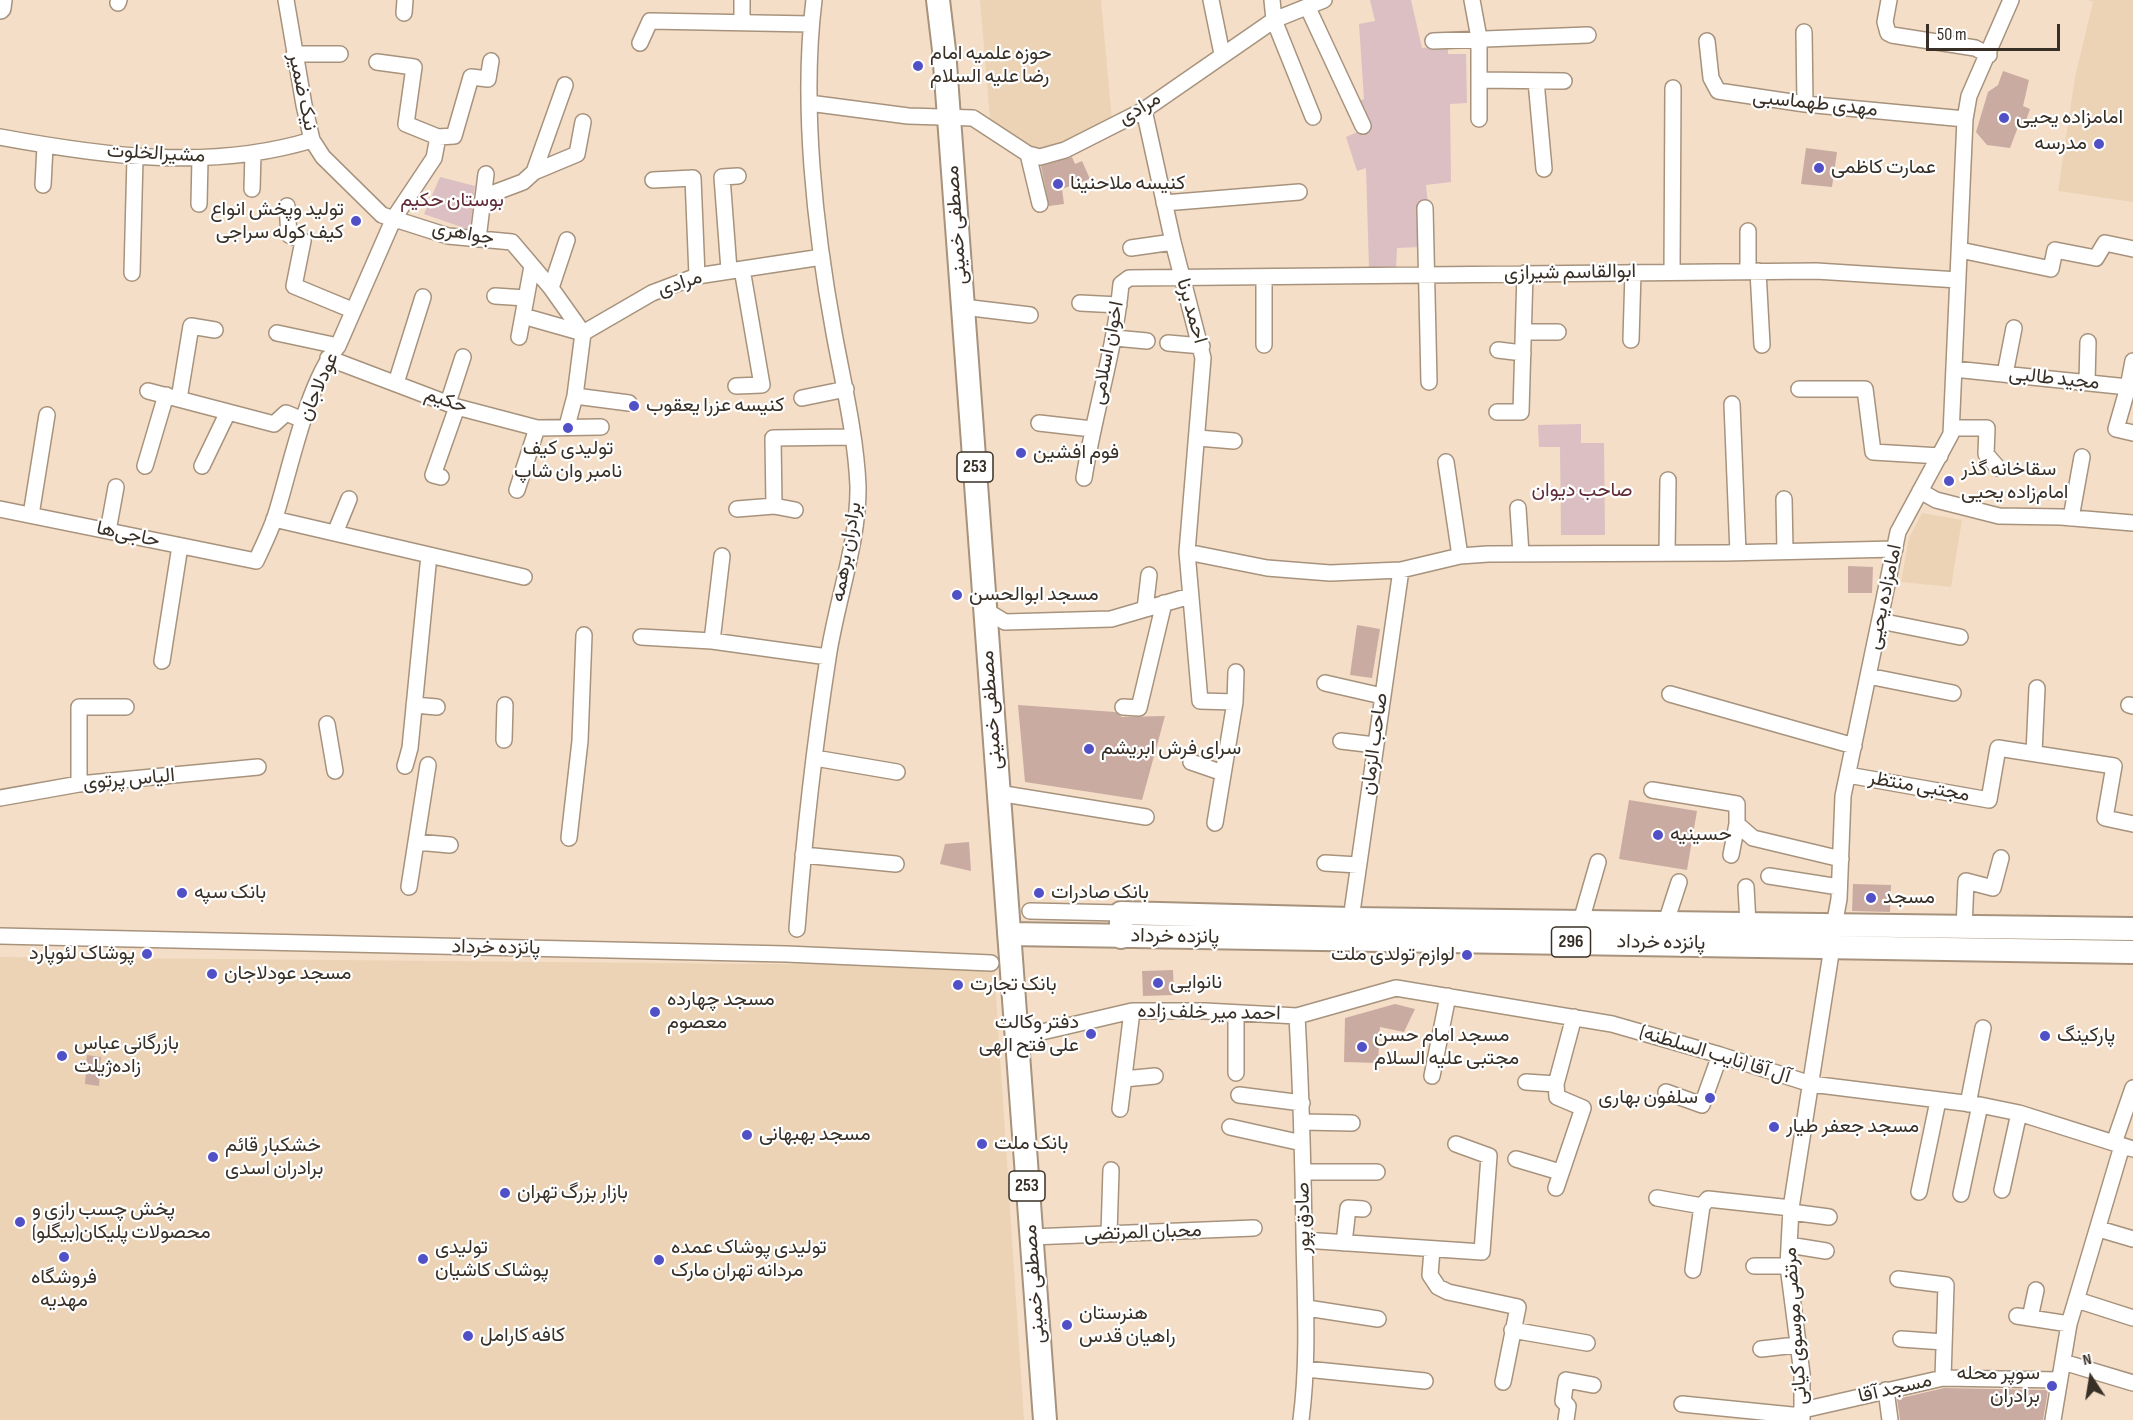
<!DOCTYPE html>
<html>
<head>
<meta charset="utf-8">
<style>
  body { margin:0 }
  #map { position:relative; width:2133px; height:1420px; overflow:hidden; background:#f4dec7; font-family:"Sofia Sans Condensed",sans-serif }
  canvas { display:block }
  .north { position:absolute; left:2061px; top:1348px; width:60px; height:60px; -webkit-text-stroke:4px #fff; paint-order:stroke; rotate:348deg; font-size:16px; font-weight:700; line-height:24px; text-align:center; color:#383027 }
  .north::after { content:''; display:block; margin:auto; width:21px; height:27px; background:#383027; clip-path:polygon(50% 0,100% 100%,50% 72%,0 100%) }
  .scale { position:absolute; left:1926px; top:24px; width:134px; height:27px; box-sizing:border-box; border:3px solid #383027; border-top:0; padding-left:8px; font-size:18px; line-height:21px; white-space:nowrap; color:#383027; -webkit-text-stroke:4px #fff; paint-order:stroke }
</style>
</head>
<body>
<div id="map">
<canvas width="2133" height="1420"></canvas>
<div class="north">N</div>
<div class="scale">50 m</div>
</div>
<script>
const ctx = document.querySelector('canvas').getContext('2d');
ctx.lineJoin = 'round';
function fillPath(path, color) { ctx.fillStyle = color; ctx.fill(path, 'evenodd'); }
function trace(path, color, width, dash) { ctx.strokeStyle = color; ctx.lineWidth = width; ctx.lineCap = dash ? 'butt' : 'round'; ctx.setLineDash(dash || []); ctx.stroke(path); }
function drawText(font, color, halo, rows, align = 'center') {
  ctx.font = font + ' "Sofia Sans Condensed",Vazirmatn,sans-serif'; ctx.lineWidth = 4.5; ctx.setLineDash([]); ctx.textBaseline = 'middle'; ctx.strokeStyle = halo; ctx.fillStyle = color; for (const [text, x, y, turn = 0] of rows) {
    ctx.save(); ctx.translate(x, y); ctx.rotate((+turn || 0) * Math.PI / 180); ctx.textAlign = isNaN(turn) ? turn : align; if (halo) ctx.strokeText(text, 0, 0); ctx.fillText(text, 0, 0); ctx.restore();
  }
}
const built = new Path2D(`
  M980,0H1101L1112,121L1045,152L1033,148L998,128L990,119Z
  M2088,0H2133V202L2058,191L2075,77L2093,2Z
  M1922,513L1962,520L1951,587L1901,582L1909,538Z
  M0,957L994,966L1024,1420H0Z`);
const green = new Path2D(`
  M1370,0H1411L1422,48L1448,45V54H1466L1467,103L1450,104L1451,182L1426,185L1428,205L1420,247L1397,248L1396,269L1369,268L1366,168L1357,171L1346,137L1367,128L1355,103L1364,99L1359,24L1375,21Z
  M440,177L475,186L470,230L424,214Z
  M1581,424V443H1604L1605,535H1561L1560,447H1539L1538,425Z`);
const building = new Path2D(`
  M2003,71L2029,80L2023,106L2030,109L2023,129L2018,127L2010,148L1987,145L1976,132L1988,92L1998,85Z
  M1806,148L1837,152L1832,187L1801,184Z
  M1072,157L1075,164L1082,161L1090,179L1062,189L1064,204L1049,206L1041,166Z
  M1848,566L1873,567L1872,593H1848Z
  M1357,625L1380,629L1372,678L1350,675Z
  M1018,705L1115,712L1122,717L1165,716L1142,800L1025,782Z
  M1629,800L1697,811L1687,870L1619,859Z
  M969,842L971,871L940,864L945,844Z
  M1853,884L1891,885L1890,912L1852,911Z
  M1173,970L1174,995L1143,996L1142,971Z
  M1395,1004L1415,1009L1404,1032L1380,1027L1378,1063L1344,1062L1345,1018Z
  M87,1055L101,1057L99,1086L85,1084Z
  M1944,1388L2048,1390L2043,1420H1900L1897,1399Z`);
const street = new Path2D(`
  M286,0L304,105L312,140L323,157L382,215L448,236L512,242L551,288L583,333
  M742,0V23
  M1211,0L1222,54
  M1272,0L1274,20L1313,117
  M1472,0L1479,38V119
  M1889,0L1885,22L1888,33L1892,35L1975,48L1989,55
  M118,3L119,0
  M1308,8L1363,126
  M404,13L405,0
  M1804,32L1805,104
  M1433,41L1588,35
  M1707,41L1711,78L1718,91L1805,104L1965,119
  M640,43L650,21L811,24
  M294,54H340
  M377,62L414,67L406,124L438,137L454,136L471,77L488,79L491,61
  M1479,80L1564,81
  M1536,81L1544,169
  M809,103L908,116L973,118L1028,154L1040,157L1065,150L1144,110L1274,20L1324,0
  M1144,110L1173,242L1203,358L1187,552L1200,701L1235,702
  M0,137C103,156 210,171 312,140
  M1028,154L1040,204
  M534,172L577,154L583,122
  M653,180L693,178L697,276
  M43,185L45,146
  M252,189L253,153
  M483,197L523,182L534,172L565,85
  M1164,203L1299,192
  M199,204L200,159
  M287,206L289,235L303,241L294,286L352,310
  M1425,208L1429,382
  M478,239L486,174
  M1131,248L1173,242
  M1960,250L2051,269L2055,250L2096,258L2105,243L2133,249
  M729,270L722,177L738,176
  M1748,271V231
  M1758,271L1762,345
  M1672,272L1673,88
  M132,273L135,158
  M1264,277V345
  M551,288L567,240
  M495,296L526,298
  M1080,303L1119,305
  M963,307L1030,315
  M523,316L583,333
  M1524,332H1558
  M277,333L338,346
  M583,333L652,293L697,276L822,257
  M519,337L532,266
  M1115,338L1147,341
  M1631,340L1633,272
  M1168,343L1202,346
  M1498,350L1523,353
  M328,358L457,407L537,428L601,427
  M2133,361L2128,387H2133
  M1954,369L2128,387L2116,429L2133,433
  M2005,374L2014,328
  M2087,382L2088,342
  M396,383L423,297
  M736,386L762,385L742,269
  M1799,389H1865L1873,452L1940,456
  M148,391L274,424L286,413L303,420
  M575,396L629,403
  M802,398L846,389
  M179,399L191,326L215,330
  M448,403L463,357
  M1732,404L1738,553
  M1497,412H1521L1525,273
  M1039,423L1092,429
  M567,426L575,396L583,333
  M1952,428H1987L1986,454L1998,468
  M1198,438L1234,441
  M1446,462L1460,556
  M145,466L166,395
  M202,466L228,412
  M441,477L433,475L457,407
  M1084,478C1094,413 1115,350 1121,284L1129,278L1816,271L1958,280
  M517,490L537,428
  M1920,491L1936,500L1999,516L2061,517L2133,523
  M1784,499L1785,551
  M774,506L795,510
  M1518,508L1521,554
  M0,509L256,561C263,546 271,530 276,514C291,466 307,384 338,346L394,218L434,158L438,137
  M737,509L774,506L773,438L851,437
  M31,515L47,415
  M2071,518L2082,457
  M274,519L524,577
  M108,531L116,487
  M335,533L349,499
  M1187,552L1267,568L1330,573L1401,570L1460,556L1488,554L1726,553L1895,549
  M1667,553L1668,480
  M1145,609L1149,575
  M985,610L1005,622L1111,619L1190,596
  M1880,621L1960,637
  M641,637L712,641L828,657
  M712,641L722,556
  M162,661L180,546
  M1868,676L1953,693
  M1325,683L1382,696
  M1670,694L1854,746
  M414,705L437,707
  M2129,705L2133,706
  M1123,707L1139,708L1164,603
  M327,724L335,771
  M504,740L505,705
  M1341,741L1375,745
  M2034,753L2037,688
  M815,758L897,772
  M1191,762L1223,773
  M405,766L410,748L429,555
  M1848,775L1989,800L1998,748L2114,766L2105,818L2133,824
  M79,784V707H126
  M1652,790L1737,804V824L1753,838L1841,859
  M998,793L1146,817
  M0,798L79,784L258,767
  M1215,823L1235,702L1236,672
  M569,838L580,741L584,635
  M416,842L450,845
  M803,855L896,864
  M1731,855L1737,824
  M1325,863L1358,865
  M1769,876L1839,887
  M409,887L428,765
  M1746,887L1748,924
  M1030,911L1121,913
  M1351,919L1401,570
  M1581,921L1598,862
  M1666,922L1679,882
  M1834,926L1839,899L1843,796L1898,532L1951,434L1965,119L1969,96L2011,0
  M1964,928L1966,881L1993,888L2001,858
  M797,929C804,839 814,748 828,658C836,603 859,541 858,486C856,436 843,382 834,333C815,230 801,104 814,0
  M0,936L786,954L991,963
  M1236,1013V1073
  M1297,1016C1301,1089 1303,1162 1304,1236C1305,1298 1309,1358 1301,1420
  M1016,1038L1132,1011H1205L1297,1016L1396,988L1612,1024L1720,1055L1811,1084L1980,1105L2019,1113L2133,1149
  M1432,1076L1448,996
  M1124,1079L1155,1076
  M1526,1082L1556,1084
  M1666,1092L1702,1105L1720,1055
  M1239,1095L1302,1103
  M1968,1104L1983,1028
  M1120,1109L1132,1011
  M1303,1122L1352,1123
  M1230,1127L1302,1143
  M2114,1143L2133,1088
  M1516,1159L1560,1172
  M1303,1172H1377
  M1556,1188L1583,1108L1557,1097L1556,1084L1574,1017
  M2002,1190L2019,1113
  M1919,1192L1938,1101
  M1961,1194L1980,1105
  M1657,1198L1702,1206L1708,1199L1791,1208
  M1791,1212L1829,1217
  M2099,1229L2133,1239
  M1109,1234L1111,1170
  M1031,1237L1254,1228
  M1304,1240L1482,1252L1489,1156L1456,1144
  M1344,1243L1348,1208L1363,1209
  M1789,1245L1826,1251
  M1432,1250L1430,1275L1438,1287L1448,1292L1518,1307L1503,1382
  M1754,1266H1788
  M1693,1270L1702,1206
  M1898,1279L1946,1285L1943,1378
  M2077,1300L2133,1318
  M1307,1308L1378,1319
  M2017,1316L2069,1324
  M2030,1318L2036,1290
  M1512,1330L1587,1343
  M1901,1339L1944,1342
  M1761,1349L1796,1345
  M2063,1362L2133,1383
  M1306,1369L1425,1381
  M1886,1390L1890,1420
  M1682,1404L1802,1416
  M1803,1410L1943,1378L2059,1380
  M1566,1420L1568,1406L1563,1401L1566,1380L1593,1385
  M1802,1420V1374L1788,1266L1791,1208L1832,947
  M2053,1420L2069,1324L2122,1146`);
const secondary = new Path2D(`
  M0,8L1,0`);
const primary = new Path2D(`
  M938,0L944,50L1045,1420
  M1009,934L2133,952
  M1121,937V913L1351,919L2133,929`);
const markers = [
  [918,66,6,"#5250c7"],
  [2004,118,6,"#5250c7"],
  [2099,144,6,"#5250c7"],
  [1819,168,6,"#5250c7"],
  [1058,184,6,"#5250c7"],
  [356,221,6,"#5250c7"],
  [634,406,6,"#5250c7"],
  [568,428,6,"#5250c7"],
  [1021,453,6,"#5250c7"],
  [1949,481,6,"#5250c7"],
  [957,595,6,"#5250c7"],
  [1089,749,6,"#5250c7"],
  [1658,835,6,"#5250c7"],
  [182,893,6,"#5250c7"],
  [1039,893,6,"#5250c7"],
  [1871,898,6,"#5250c7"],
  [147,954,6,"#5250c7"],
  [1467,955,6,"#5250c7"],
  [212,974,6,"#5250c7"],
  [1158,983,6,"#5250c7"],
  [958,985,6,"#5250c7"],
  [655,1012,6,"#5250c7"],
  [1091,1034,6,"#5250c7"],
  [2045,1036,6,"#5250c7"],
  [1362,1047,6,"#5250c7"],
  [62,1056,6,"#5250c7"],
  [1710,1098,6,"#5250c7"],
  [1774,1127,6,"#5250c7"],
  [747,1135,6,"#5250c7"],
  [982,1144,6,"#5250c7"],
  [213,1157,6,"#5250c7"],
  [505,1193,6,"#5250c7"],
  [20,1222,6,"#5250c7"],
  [64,1257,6,"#5250c7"],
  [423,1259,6,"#5250c7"],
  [659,1260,6,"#5250c7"],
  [1067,1325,6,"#5250c7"],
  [468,1336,6,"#5250c7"],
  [2052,1386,6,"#5250c7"]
];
const shields = [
  [975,467,36],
  [1571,942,39],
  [1027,1186,36]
];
const shieldNames = [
  ["253",975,467],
  ["296",1571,942],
  ["253",1027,1186]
];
const poiNames = [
  ["حوزه علمیه امام",930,54],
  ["رضا علیه السلام",930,77],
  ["امامزاده یحیی",2016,118],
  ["مدرسه",2087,144,"right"],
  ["عمارت کاظمی",1831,168],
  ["کنیسه ملاحنینا",1070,184],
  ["تولید وپخش انواع",344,210,"right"],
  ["کیف کوله سراجی",344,233,"right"],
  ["کنیسه عزرا یعقوب",646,406],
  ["تولیدی کیف",568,449,"center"],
  ["نامبر وان شاپ",568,472,"center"],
  ["فوم افشین",1033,453],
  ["سقاخانه گذر",1961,470],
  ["امام‌زاده یحیی",1961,493],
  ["مسجد ابوالحسن",969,595],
  ["سرای فرش ابریشم",1101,749],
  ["حسینیه",1670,835],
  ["بانک سپه",194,893],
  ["بانک صادرات",1051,893],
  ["مسجد",1883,898],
  ["پوشاک لئوپارد",135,954,"right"],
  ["لوازم تولدی ملت",1455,955,"right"],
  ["مسجد عودلاجان",224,974],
  ["نانوایی",1170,983],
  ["بانک تجارت",970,985],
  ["مسجد چهارده",667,1000],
  ["معصوم",667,1023],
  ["دفتر وکالت",1079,1023,"right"],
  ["علی فتح الهی",1079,1046,"right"],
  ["مسجد امام حسن",1374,1036],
  ["مجتبی علیه السلام",1374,1059],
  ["پارکینگ",2057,1036],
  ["بازرگانی عباس",74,1044],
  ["زاده‌ژیلت",74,1067],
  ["سلفون بهاری",1698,1098,"right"],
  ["مسجد جعفر طیار",1786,1127],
  ["مسجد بهبهانی",759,1135],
  ["بانک ملت",994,1144],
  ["خشکبار قائم",225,1146],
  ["برادران اسدی",225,1169],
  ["بازار بزرگ تهران",517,1193],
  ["پخش چسب رازی و",32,1210],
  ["محصولات پلیکان(بیگلو)",32,1233],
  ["تولیدی",435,1248],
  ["پوشاک کاشیان",435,1271],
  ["تولیدی پوشاک عمده",671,1248],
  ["مردانه تهران مارک",671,1271],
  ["فروشگاه",64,1278,"center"],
  ["مهدیه",64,1301,"center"],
  ["هنرستان",1079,1314],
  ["راهیان قدس",1079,1337],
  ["کافه کارامل",480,1336],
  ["سوپر محله",2040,1374,"right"],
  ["برادران",2040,1397,"right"]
];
const streetNames = [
  ["نیک ضمیر",302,92,78],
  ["مهدی طهماسبی",1815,104,6],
  ["مرادی",1140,109,-31],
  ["مشیرالخلوت",156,154,3],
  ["مصطفی خمینی",957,225,-94],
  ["جواهری",463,234,10],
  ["ابوالقاسم شیرازی",1570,273,-1],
  ["مرادی",680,284,-18],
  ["احمد برنا",1191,311,74],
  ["اخوان اسلامی",1108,353,-79],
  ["مجید طالبی",2054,379,6],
  ["عودلاجان",319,387,-66],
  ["حکیم",446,401,19],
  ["حاجی‌ها",128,535,12],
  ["برادران برهمه",847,552,-80],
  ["امامزاده یحیی",1885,597,-78],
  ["مصطفی خمینی",992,710,-94],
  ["صاحب الزمان",1375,744,-82],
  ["الیاس پرتوی",129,780,-5],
  ["مجتبی منتظر",1919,787,10],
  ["پانزده خرداد",1175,937,1],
  ["پانزده خرداد",1661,943,1],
  ["پانزده خرداد",496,948,1],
  ["احمد میر خلف زاده",1209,1013,1],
  ["آل آقا (نایب السلطنه)",1715,1055,17],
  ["صادق پور",1304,1218,-91],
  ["محبان المرتضی",1143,1233,-2],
  ["مصطفی خمینی",1035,1284,-94],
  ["مرتضی موسوی کیانی",1796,1326,-94],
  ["مسجد آقا",1895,1389,-13]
];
const parkNames = [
  ["بوستان حکیم",452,201],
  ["صاحب دیوان",1582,491]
];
fillPath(built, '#ecd3b5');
fillPath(green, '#dcbfc3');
fillPath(building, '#caaba1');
trace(street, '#a7937d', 18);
trace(secondary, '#a7937d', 24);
trace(primary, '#a7937d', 26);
trace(street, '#fff', 15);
trace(secondary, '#fff', 21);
trace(primary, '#fff', 22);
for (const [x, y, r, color] of markers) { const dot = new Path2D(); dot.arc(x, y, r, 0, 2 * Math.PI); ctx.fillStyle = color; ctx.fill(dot); trace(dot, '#fff', 2); }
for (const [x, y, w] of shields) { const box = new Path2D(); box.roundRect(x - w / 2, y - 15, w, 30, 4.5); ctx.fillStyle = '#fff'; ctx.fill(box); trace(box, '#383027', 1.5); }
drawText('bold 18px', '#383027', null, shieldNames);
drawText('20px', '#383027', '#fff', poiNames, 'left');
drawText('20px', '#383027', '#fff', streetNames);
drawText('20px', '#612c37', '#fff', parkNames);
</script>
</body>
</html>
